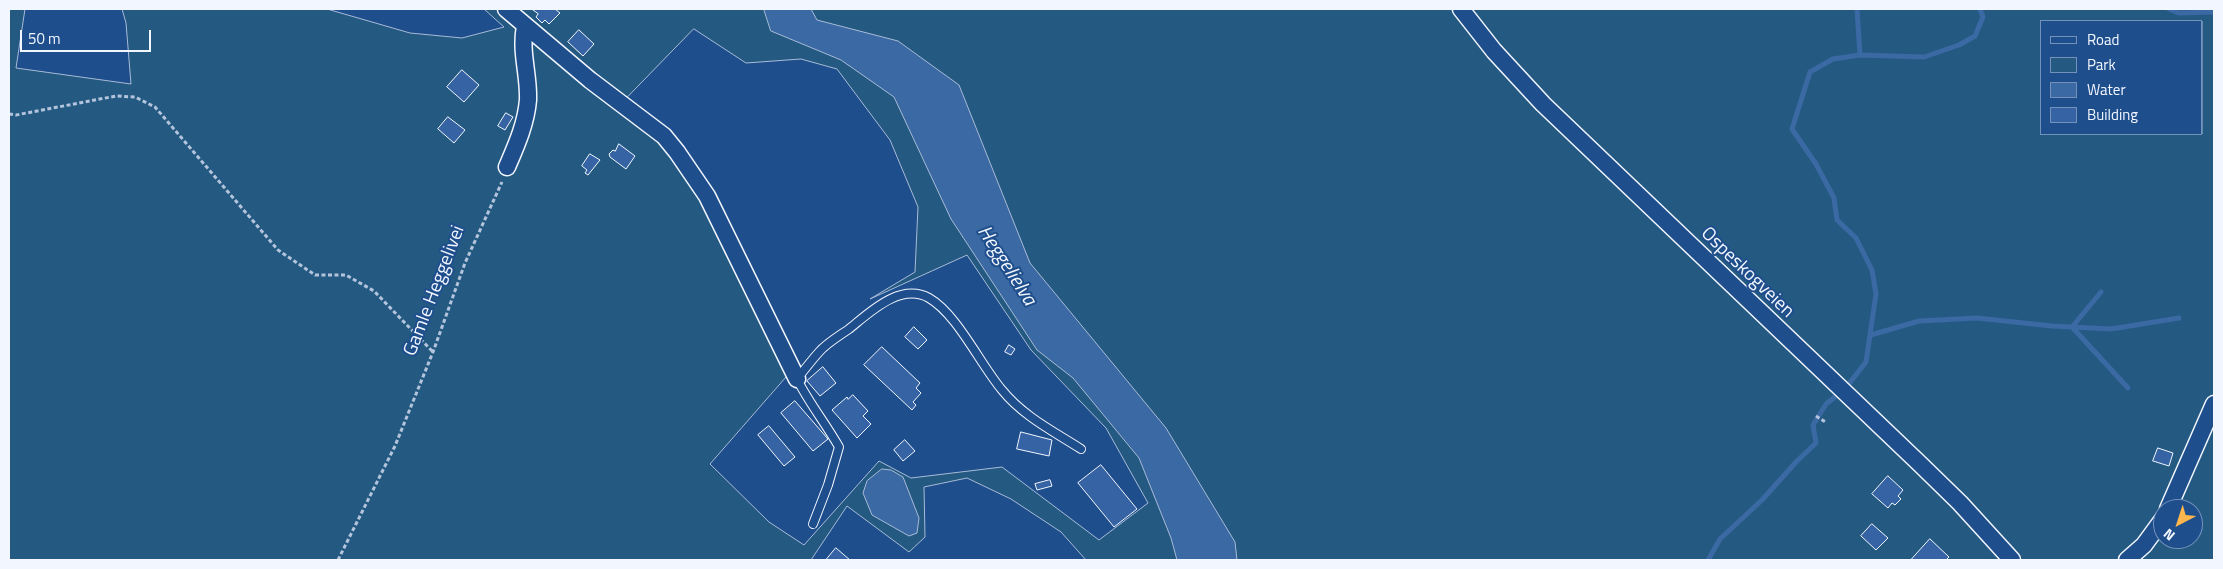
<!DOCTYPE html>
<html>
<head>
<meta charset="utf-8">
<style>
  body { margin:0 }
  #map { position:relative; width:2223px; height:569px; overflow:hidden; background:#1f4e8c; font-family:"Titillium Web",sans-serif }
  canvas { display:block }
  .frame { position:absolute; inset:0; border:10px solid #f2f6ff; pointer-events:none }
  .legend { position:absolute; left:2040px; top:20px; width:162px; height:115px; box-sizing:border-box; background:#1f4e8c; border:1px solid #7391ba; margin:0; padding:6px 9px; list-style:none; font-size:15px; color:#f2f6ff }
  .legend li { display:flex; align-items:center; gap:10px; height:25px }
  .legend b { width:25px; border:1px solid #7391ba }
  .north { position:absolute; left:2153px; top:499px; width:50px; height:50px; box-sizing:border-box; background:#1f4e8c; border:1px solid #7391ba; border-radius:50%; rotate:220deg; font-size:14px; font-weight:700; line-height:20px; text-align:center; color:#f2f6ff }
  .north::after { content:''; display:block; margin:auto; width:18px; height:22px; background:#ffb74d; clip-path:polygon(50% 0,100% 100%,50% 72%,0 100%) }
  .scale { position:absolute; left:20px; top:30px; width:131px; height:22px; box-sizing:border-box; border:2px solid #f2f6ff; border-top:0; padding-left:6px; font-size:15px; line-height:18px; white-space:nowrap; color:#f2f6ff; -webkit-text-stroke:4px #1f4e8c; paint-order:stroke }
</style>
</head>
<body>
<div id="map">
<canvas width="2223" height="569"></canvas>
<div class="frame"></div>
<ul class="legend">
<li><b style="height:6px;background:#1f4e8c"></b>Road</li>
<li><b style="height:14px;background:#245a82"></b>Park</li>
<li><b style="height:14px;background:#3b69a3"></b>Water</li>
<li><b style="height:14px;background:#3563a3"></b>Building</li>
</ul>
<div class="north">N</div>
<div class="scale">50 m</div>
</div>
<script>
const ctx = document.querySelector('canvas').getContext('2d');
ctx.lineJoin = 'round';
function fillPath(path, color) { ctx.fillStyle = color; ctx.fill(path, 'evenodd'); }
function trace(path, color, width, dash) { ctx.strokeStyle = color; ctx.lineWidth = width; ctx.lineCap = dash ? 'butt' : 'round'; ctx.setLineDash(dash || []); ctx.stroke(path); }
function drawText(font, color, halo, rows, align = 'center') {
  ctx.font = font + ' "Titillium Web",sans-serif'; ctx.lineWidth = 4; ctx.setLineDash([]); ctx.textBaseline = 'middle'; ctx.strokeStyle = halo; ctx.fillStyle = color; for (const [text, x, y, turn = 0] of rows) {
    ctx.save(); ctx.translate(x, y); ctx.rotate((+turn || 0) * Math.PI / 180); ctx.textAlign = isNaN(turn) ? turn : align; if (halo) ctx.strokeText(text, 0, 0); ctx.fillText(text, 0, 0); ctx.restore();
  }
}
const green = new Path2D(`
  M9,9H25L16,68L131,84L126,23L122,9H327L410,33L462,38L504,27L484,9H2214V560H1086L1061,532L1011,499L967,478L924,487L925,537L909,552L847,506L811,560H9ZM2042,21H2202V134H2042ZM694,29L746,63L801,59L837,69L890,140L918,207L915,272L870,299L967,255L1031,350L1106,428L1148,503L1099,540L1002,467L911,478L879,461L804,545L769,522L710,464L793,369L707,187L625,100ZM2163,509H2193V539H2163Z`);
const water = new Path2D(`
  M764,9H811L817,20L898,41L959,85L1030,263L1166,428L1235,542L1237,560H1177L1171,538L1139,458L1073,378L1037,350L951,219L894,97L841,60L771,31Z
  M882,469L891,470L903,477L919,518L917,533L909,536L872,515L863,493L867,481Z`);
const stream = new Path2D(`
  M1857,9L1860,55
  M2169,9L2179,13L2214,12
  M2101,292L2072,327L2128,388
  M1871,335L1919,321L1977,318L2052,326L2111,329L2179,318
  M1708,560L1720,539L1762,500L1797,461L1816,443L1813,425L1826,404L1844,390L1866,362L1876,294L1872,270L1856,238L1837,220L1834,198L1816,164L1792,129L1810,72L1833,59L1860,55L1924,57L1959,45L1975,36L1983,17L1980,9`);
const building = new Path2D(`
  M532,9H555L560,13L549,24L545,20L542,23L536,17L538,14Z
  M579,30L594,44L583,56L568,42Z
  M462,70L479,85L464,102L447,87Z
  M506,113L513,117L505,130L498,126Z
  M448,117L465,130L454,143L438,129Z
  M619,144L635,156L626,169L610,157L609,154L613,150L615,151Z
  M590,154L600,160L588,175L585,173L587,170L582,166Z
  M914,327L927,340L918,349L905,337Z
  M1009,345L1015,349L1011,355L1005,352Z
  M882,347L920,383L916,388L921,393L913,402L916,405L912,410L864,365Z
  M823,367L836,383L820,396L807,381Z
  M853,395L868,411L863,416L871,424L857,438L832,410L847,397L848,399Z
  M795,401L828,439L813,451L781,413Z
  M769,426L795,457L784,466L758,435Z
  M1021,432L1052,440L1049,456L1017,449Z
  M905,440L915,451L903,461L894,450Z
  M2158,448L2173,453L2169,466L2153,461Z
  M1101,465L1137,509L1114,527L1078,483Z
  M1888,476L1903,490L1898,496L1901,499L1895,505L1892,503L1888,508L1872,494Z
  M1050,480L1052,486L1037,490L1035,484Z
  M1872,524L1888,538L1876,550L1861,536Z
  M1930,539L1949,557L1946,560H1911Z
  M836,548L850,560H826Z`);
const path = new Path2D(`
  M9,114L16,115L116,96L135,97L155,107L278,250L315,275H346L374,291L433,352
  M1816,416L1827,423
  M338,560L395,446L433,352L465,263L502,182`);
const lane = new Path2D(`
  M813,524L828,485L839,447C826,424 809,403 797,379C804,370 811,361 819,352C827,343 839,336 849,329C869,313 900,282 929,298C957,314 980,364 1002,390C1023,416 1053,431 1081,449`);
const street = new Path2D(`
  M506,9L590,80L664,136L677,152L707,196L797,379
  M1461,9L1494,51L1543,104L1920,464L1960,503L2012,560
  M507,167C516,146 526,124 528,100C529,74 520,53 525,26
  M2168,509L2214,404
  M2127,560L2144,545L2163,519`);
const streetNames = [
  ["Ospeskogveien",1747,273,44],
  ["Gamle Heggelivei",435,291,-69]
];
const waterNames = [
  ["Heggelielva",1006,266,57]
];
fillPath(green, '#245a82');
trace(green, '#a8bbd7', 1);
fillPath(water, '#3b69a3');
trace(water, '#a8bbd7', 1);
trace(stream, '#3b69a3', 5);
fillPath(building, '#3563a3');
trace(building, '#f2f6ff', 1);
trace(lane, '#f2f6ff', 10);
trace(street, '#f2f6ff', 19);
trace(path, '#b3c4dc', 3, [4, 2.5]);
trace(lane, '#1f4e8c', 8);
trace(street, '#1f4e8c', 16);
drawText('19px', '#f2f6ff', '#1f4e8c', streetNames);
drawText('italic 20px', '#f2f6ff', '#1f4e8c', waterNames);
</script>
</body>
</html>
